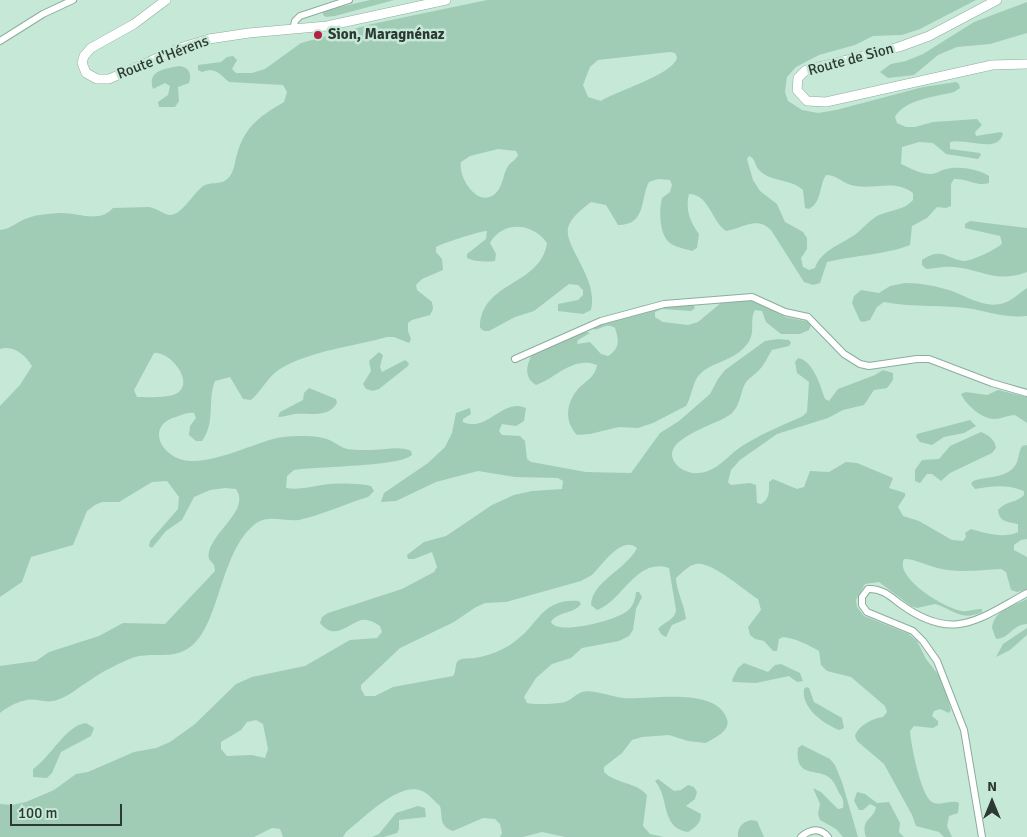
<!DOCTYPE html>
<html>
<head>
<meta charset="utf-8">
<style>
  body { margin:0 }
  #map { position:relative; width:1027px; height:837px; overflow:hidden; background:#c6e8d7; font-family:Signika,sans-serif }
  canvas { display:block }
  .north { position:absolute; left:967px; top:777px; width:50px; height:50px; -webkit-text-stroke:4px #c6e8d7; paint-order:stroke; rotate:0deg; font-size:14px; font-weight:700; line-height:20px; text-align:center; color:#2d3a34 }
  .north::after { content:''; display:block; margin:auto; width:18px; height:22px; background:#2d3a34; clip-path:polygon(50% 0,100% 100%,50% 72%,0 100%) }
  .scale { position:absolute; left:10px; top:804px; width:112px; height:22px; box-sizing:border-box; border:2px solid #2d3a34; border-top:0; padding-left:6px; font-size:15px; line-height:18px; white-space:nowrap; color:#2d3a34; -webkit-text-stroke:4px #c6e8d7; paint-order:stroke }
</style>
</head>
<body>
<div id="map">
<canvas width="1027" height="837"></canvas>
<div class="north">N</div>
<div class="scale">100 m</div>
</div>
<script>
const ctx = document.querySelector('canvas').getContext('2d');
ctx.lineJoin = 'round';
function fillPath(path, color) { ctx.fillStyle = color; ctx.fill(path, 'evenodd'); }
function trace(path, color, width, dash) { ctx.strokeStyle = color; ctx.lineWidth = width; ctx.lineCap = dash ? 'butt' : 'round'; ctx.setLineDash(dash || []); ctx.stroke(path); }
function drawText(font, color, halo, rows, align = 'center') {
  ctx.font = font + ' Signika,sans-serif'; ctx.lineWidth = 5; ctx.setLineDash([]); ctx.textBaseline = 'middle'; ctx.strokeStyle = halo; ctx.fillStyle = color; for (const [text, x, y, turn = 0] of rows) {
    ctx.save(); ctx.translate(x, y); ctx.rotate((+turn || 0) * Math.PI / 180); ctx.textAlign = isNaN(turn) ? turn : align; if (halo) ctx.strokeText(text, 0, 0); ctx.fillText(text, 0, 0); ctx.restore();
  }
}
const green = new Path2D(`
  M370,0H394L335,16L326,17L323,15V12L327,10Z
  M487,0H976L920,29L902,35L873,36L855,45L819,55L796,67L787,77L785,92L788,101L802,110L818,113L836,110L923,87L956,82L959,84L960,88L954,92C935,97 905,99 895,117L897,123L906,127H915L933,122L977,119L982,125L975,132L976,136L1001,132L1003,134C997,154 968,138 950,142V149L980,153L981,155L978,159L946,154L933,143L919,142L902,147L901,164C910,168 920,174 931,174C936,174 941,170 946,169C959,166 978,169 989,176V183C978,187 966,178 954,179L951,184V206L946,208L937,207L927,218L912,226L910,245C889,254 851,256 827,262L820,283L813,285L804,282L771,230C756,216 744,228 726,231C712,222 709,194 689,194C685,209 690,222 699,234L697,248L692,251C686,249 675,247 670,243C659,235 659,209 662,198L670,192L672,185L670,180L658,179L649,182C640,198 647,225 618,225L606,205L591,202C583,208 570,218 568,228C564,247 599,279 591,310L583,314L558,311V304L578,300L583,295V290L578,285L569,284L534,311L515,317L489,331H484L480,328C480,281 541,286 547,243C533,223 503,220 490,243L496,254L495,261C486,262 475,262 467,258V254L486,239L487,231C483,230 440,244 436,247V252L442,259L443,270L422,279L416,285L417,290L432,302L433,309L430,315L412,320L408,323V331L411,339L409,343L394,337H387C352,347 312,350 280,369C268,376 262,391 251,400L243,399L230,377L215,381C207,400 216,422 202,441H196L189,435L190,426L196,418L194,413C187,412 182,415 176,417C152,423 155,446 175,457C200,471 251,444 277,438C289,436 311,435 323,438C330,439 337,445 344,448C350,450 359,450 366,450C380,451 400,445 411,451L412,455C399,467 317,466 294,470L287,476L286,488C299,490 309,487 322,485C337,483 356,483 371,486L374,491L368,497C345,504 322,515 299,520C286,522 270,515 258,522C216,550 222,638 181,652C166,658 148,652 132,658C118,664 101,672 89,681C77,688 70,696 57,700C46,704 37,698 27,700C18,701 6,708 0,713V666L36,661L49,652L99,636L123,623L165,624L215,571L214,565L209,559C205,535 252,512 236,489L225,488L210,490L194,497L182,520L166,531L152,548L149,546L150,541L178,509L179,497L167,481L152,482L119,502H102L95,505L87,511L73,545L31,557L22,582L0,597V406L20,385L32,366C25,355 14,345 0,349V230C11,229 18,221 28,218C37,214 49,214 59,213C78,212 99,224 113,208L149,207C157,208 164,215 171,215C182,214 193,194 202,187C211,180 222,187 230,176C235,169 235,159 238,151C246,125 262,115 284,102L287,92L283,85L229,82C219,74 216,67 202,72L198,70V65L221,62L227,57L233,56L237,60L232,69L236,73H252L265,69L301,43L372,24ZM670,52L675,53L677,57C675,74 616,91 601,101L588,97L583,85L590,67L598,60ZM498,149L516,151L518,155C516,160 511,162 508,166C502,176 503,190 492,196C475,205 458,176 461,162L470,156ZM749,156C756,158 754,166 760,171C773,183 790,178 803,190L805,208L809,209C822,202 819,186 826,175C837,175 841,182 851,185C871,191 894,178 913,193V200C905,210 889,210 877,216C870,220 863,228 856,234C842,244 821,250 815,268L809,270L803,267L801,258L807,249V238L803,232L785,222L777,204L760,191L753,180L747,159ZM154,353C172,351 198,387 173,395C163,398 148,397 137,397L134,390Z
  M1027,2V33L990,44L957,47L938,55L914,75L888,78L880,72L891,64L906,61L923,54L974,22Z
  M179,66C190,67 192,75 189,83L178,87L179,101L175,107H159L158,102L168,95L170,86L165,83L153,89C147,70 165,69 179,66Z
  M970,221L1027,228V272C995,284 982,269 953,267C944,266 935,269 926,269L922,265V260C942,247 945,258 963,261C970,262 1000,248 1002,243L1000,236L965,228V224Z
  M905,283C922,283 936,286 952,291C968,297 986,309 1004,303C1013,300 1019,293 1027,288V316C1008,318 991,313 973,309C944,304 913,308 884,302L877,307L870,320L864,322L860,321L852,303L854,296L861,290L879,293L890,286Z
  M748,300L757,301L785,317L810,322L811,325L809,330L800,334H781L766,322L762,311L755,310C749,320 756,332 748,343C734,362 713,361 700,374C692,382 692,397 686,406L653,423L638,428L619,427L590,434L577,435C564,421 566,403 578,389C585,381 595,378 597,365C572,356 557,378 536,385C524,378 526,365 532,355L584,331L590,333L578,340L577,344L590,342L601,354L608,356C620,349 619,340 615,328C607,323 603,328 595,330L593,327L644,305L666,307L693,304L695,308L691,311L662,309L655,312V317L663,322L688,325L698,322L722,302Z
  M778,339L789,340L791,343L789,346L772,350C768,356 765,364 760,369C756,374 750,377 746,382C740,392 741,404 732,413C720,425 649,440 680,468C685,471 692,474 698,473C717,472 727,456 742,446C761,434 783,425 803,416L807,412L809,382L797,373L795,362L798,358C813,360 821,387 825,399L829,401L838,389L875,375L883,370L893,373V380L887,388L874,390L864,405L843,410L828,418L777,434L740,460L731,470L728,482L731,485L750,483L756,485L757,503L761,504C770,499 769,491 769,482L773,479L797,489L804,487L810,471L829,472L846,462L857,463L893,478L889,488L905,493V496L898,507L903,516L919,521L952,540L963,541L966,537L965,533L971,529C984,533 1005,539 1018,532V524C1008,522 999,522 998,510C1007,500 1017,503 1024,495V491C1006,484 993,486 975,489L971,484L973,481C986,476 1010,479 1017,462C1019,457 1019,451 1022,446L1027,445V539L1021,540L1014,545V550L1027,557V590L1017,592L1011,590L1006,572L1001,569C981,570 963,573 942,569C929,567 917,559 904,559C894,578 946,609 962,611C968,612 975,609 982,609V612C961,622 953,609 935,604L917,608L911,606L879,582L865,584L856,600L857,607L864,616L909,634L917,641L926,659L941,678L951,710L949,713L940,709L934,711L932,716L938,721V725L933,728L914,726L910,731C911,745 921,796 932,802C940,807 951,799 959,803L958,813L949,816L947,826L952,837H944L939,832L916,826L912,815L884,764L857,741L855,736C858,726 873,718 883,717L887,712L885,706L851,677L827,671L821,665L819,651C809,645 795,638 783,637L779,639L777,651H773L764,641L755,639L750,635L748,627L761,610L758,599C743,590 712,561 696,564C687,566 682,573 676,578C676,589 685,607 686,619L672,625L666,637L662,635L658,629C664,622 675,620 676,610L669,568C636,557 622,602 597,610L591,605C592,581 626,570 637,548C621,535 602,566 592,575C589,577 584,579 581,581L506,602L485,603L476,607L454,622L400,648L361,685V689L365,696H375L393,687L453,676C456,672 455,666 457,662C460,657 470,659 475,658C488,656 504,650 514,642C539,625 541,598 579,601L581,604C574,614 558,611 551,622C558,636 615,620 626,612C633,607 635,601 636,592H639L642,597L636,609L633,630L629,636L619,641L582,648L571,658L552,664L536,678L524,697L527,703C533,705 558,704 565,702C571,700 576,694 582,692C594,689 611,697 624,698C650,700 716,686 727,719C731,731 714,738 706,743L688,741L669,735L642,737L632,740L622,753L604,767V772C616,784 636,782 647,795L643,826L650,834L664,837H565L542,832L523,837H500L502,833L500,824L495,819L483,818L453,831C439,826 443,819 440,806C435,802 429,794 422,791C399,781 363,819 346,832L343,837H283L280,829L272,828L254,837H0V804L12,805L26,802L54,790L76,774L88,772L134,752L156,748L170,742L195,724L236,684L252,677L305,666L350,640L377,638L382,632L380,626C374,622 368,619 361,620C346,625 335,641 320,623L322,617L328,613L402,589L434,572L437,567L432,552L414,559H408L407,555L424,542L446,536L492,505L514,495L532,491L562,489L563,481L558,478L515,477L478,471L436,482L396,501L381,502L384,493L428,463L445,447L452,433L456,413L470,408L471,414L463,419V422C487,433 503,397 526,408L524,421L516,426L502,424L499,431L502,435L520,436L525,441L527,459L531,462L586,472L631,473L660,433L679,421L710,394L718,379L725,370L765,341ZM256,720L263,724L268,749L265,758L252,755L227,756L221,749V742L241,730L247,722Z
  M379,352L383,355L380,367L382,372L405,360L409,363L408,366L379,389L373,391L366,389L363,384L371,371L369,361Z
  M309,388L336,399L337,403C329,418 309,413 294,414C288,415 283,417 278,417L280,412L303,400L304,393Z
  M998,390L1027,397V423L1015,415C1008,415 1001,419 995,419C982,419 966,405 961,394L966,392L987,395Z
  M970,420L976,426L964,433L944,437L932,445L920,442L916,437L917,434Z
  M981,432C989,435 995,440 996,448L992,453L950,473L941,481L932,474H927L920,483L915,481V470L922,460L939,459L950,446Z
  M1027,599V624C1013,624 1009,639 996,639L992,628C994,610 1013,606 1027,599Z
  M1027,628V635L1010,650L996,657L1003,644Z
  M744,663L768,672L775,665L781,664L800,673L803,681L797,682L789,676L756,683L733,682L732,680L738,668Z
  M807,687L809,688L814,702L842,718L844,728L839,730C824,724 801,708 804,689Z
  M86,723L94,728L91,736L61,752L52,773L47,778L33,777V769C50,758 66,725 86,723Z
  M802,745L830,759L835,765L842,782L858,837H843L836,829L820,820L818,814L820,804L813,788L821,792L838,809L843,808C844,802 843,798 839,793C837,789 835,783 831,779C820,767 794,780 798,748Z
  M658,779L674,791L681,790L688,785L694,787L697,792L695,799L686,806L701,814C701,823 696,827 688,832C660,828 670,798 655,781Z
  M857,792L865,794L877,803L889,802L900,823L899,832L904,837H866C860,818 874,820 876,807L870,804L863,810H859L854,801Z
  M418,806L425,808L426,817L399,820V829L397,833L384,837H372L379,834L396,813Z
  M751,820L757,821L764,837H738C737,828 742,822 751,820Z`);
const minor = new Path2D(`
  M293,30L295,21L300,16L349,0
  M0,41L43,14L73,0
  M515,359L601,321L664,304L752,297L785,312L808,317L844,354L860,364L869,366L917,359H929L992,383L1027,393
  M801,837C810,829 820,827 828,837
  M982,837L964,730L937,661L923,641L913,631L867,612L862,605V597L868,589C881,588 890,596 899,603C953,643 977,620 1027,593`);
const secondary = new Path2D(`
  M166,0L134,24L91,48L84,56L82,63L86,73L97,79H109L180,48L209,39L249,33L327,26L446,0
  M997,0L929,36L899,47L806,70L798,78L797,90L807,101L826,102L992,65L1027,64`);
const markers = [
  [318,35,5,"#b32144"]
];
const poiNames = [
  ["Sion, Maragnénaz",328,35]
];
const streetNames = [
  ["Route d'Hérens",163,58,-21],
  ["Route de Sion",851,60,-15]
];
fillPath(green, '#a0ccb6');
trace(minor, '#8cad9d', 8);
trace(secondary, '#8cad9d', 10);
trace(minor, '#fff', 6);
trace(secondary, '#fff', 9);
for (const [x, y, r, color] of markers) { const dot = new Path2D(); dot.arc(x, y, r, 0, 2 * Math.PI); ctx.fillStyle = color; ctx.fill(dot); trace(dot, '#c6e8d7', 2); }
drawText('bold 15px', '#2d3a34', '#c6e8d7', poiNames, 'left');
drawText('15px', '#2d3a34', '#c6e8d7', streetNames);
</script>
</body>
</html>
